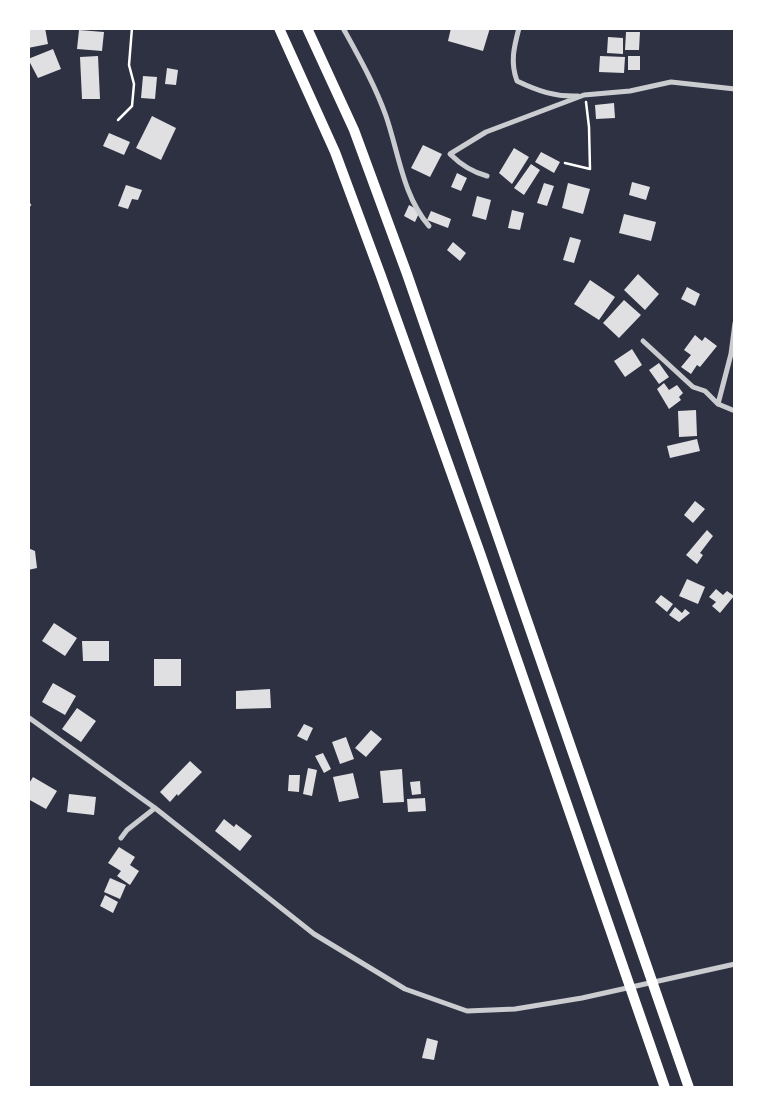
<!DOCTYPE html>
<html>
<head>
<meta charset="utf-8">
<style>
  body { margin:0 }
  #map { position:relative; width:763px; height:1116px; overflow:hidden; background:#2d3142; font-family:Poppins,sans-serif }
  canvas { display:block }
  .frame { position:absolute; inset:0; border:30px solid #fff; pointer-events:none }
</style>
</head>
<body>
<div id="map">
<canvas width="763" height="1116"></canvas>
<div class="frame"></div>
</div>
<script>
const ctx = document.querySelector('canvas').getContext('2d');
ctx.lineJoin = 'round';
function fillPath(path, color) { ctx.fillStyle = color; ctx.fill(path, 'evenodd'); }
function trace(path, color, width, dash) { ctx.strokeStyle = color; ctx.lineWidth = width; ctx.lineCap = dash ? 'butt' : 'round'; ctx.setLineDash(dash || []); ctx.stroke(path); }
const building = new Path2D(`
  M28,28H45L48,44L28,48Z
  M451,28H490L483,51L448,41Z
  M79,30L104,32L102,51L77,49Z
  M626,32H640L639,50H625Z
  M608,37L623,38V54L607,53Z
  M53,49L61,69L38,78L28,59Z
  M98,56L100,99H82L80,57Z
  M600,56L625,57L624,73L599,72Z
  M628,56H640V70H628Z
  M167,68L178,70L176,85L165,84Z
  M143,76L157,77L155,99L141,98Z
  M614,103L615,118L596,119L595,105Z
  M152,116L176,128L161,160L136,148Z
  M109,133L130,142L124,155L103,146Z
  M423,145L442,154L430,177L411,168Z
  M514,148L529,157L512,184L499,173Z
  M541,152L560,162L554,173L535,162Z
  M531,164L540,170L524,195L514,188Z
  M457,173L467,178L461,191L451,187Z
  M632,182L650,187L646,200L629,195Z
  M544,183L554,186L547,206L537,203Z
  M568,183L590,189L583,214L562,208Z
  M126,185L142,190L138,200L132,199L128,209L118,206Z
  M477,196L491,200L486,220L472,216Z
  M409,205L420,211L415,222L404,216Z
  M512,210L524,213L520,230L508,228Z
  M431,211L451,219L448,228L427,220Z
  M624,214L656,222L651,241L619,233Z
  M570,237L581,240L574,263L563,260Z
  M453,242L466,253L460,261L447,250Z
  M638,274L659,294L645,310L624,290Z
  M590,280L615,297L599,320L574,304Z
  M687,287L700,294L695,306L681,299Z
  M624,300L641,315L619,338L603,323Z
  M695,335L702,341L705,337L717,346L700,367L697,365L691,374L681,367L691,355L684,350Z
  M632,349L642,365L625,377L614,361Z
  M659,363L669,377L659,384L649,370Z
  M664,383L669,390L677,385L683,393L679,397L681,400L669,409L657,389Z
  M696,410L697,436L679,437L678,411Z
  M697,439L700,451L670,458L667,446Z
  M695,501L705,509L693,523L684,515Z
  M707,530L713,536L700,553L703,555L697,564L686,555Z
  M28,548L35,551L37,568L28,570Z
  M687,579L705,587L698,604L679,596Z
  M716,589L723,595L727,591L734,596L720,613L712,606L716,602L709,597Z
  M661,595L673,604L667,612L655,602Z
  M675,607L682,613L685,609L690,613L679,622L669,615Z
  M54,623L77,638L65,656L42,641Z
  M82,641H109V661H83Z
  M154,659H181V686H154Z
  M53,683L76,696L65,715L42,702Z
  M270,689L271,708L236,709V691Z
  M77,708L96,721L81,742L62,729Z
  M304,724L313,728L307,741L297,736Z
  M371,730L382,739L366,757L355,748Z
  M346,737L354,759L340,764L332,742Z
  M323,753L331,769L324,773L315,756Z
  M190,761L202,772L178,796L177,794L170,802L160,792Z
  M308,768L317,770L312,796L303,794Z
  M402,769L404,802L383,803L380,771Z
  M353,773L359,798L339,802L333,777Z
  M289,775H300L299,792L288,791Z
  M33,777L57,791L46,809L28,799V785Z
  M420,781L421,794L412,795L410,782Z
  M69,794L96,797L94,815L67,812Z
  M425,798L426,811L408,812L407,799Z
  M224,819L234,827L236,824L252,836L240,851L215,831Z
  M119,847L135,857L130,865L139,871L130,885L117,876L121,871L108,863Z
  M110,878L126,885L120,899L104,892Z
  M105,895L118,902L113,913L100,906Z
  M427,1038L438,1041L434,1060L422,1058Z`);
const path = new Path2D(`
  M118,120L132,106L134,84L129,65L132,28
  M565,163L590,169L589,127L586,102`);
const service = new Path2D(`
  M28,203L30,205`);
const minor = new Path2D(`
  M343,28C359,57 375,85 386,116C399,154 403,196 429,226
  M519,28C514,47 510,62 517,81C538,91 555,97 578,96
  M487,176C472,172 461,165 450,154L486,132L584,95L630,91L671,82L735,89
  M735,323L731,354L718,404L735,411
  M643,341L693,387L705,391L718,404
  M28,717L155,808L314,934L405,989L467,1011L515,1009L582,998L735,964
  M121,838L127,830L155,808`);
const motorway = new Path2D(`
  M279,28L335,152L381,276L480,553L665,1088
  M307,28L354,130L407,274L689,1088`);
fillPath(building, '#e0e0e3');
trace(path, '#fff', 2.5);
trace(service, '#caccd0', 2.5);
trace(minor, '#caccd0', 5);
trace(motorway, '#fff', 10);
</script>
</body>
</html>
